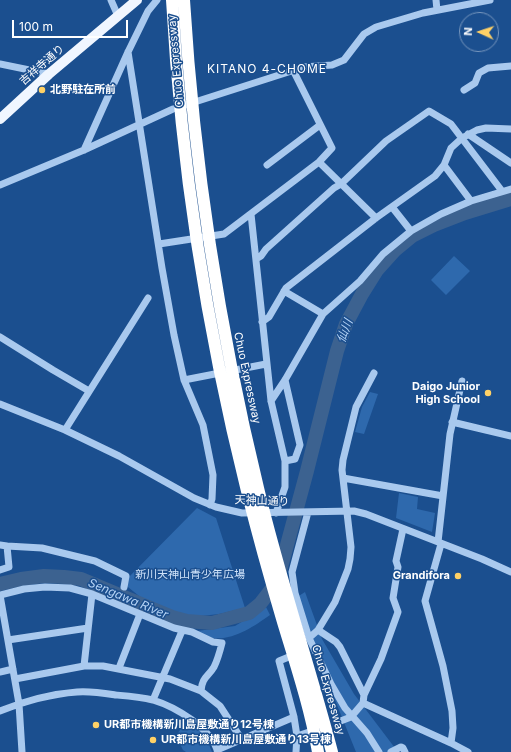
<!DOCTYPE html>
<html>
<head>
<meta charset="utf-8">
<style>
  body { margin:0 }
  #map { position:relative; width:511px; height:752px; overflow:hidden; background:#1b4f8f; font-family:Inter,sans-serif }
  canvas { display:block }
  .north { position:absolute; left:459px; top:12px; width:40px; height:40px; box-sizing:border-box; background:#1b4f8f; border:1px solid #7695bc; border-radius:50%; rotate:273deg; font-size:11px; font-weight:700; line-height:16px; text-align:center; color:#fff }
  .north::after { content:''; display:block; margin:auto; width:14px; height:18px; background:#ffd166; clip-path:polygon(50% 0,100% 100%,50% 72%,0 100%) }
  .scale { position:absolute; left:12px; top:20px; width:116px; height:18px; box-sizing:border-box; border:2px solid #fff; border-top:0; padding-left:5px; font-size:12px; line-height:14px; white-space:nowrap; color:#fff; -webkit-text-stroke:3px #1b4f8f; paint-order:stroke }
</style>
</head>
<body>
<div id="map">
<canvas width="511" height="752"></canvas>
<div class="north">N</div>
<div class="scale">100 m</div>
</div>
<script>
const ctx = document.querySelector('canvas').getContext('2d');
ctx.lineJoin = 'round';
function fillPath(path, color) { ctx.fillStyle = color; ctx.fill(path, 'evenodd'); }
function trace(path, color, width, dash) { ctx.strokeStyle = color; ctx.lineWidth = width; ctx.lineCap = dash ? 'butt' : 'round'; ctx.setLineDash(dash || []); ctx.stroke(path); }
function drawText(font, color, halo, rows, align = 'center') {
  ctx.font = font + ' Inter,"Noto Sans JP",sans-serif'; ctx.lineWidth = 3; ctx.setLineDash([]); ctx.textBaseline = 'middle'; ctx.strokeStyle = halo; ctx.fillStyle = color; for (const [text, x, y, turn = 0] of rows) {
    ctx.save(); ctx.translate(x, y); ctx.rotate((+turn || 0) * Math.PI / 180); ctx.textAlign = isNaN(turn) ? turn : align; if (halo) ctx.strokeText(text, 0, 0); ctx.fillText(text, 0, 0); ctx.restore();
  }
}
const green = new Path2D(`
  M454,256L470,271L446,295L431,280Z
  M370,392L378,394L364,434L355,432L362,407Z
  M399,493L418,497L417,509L435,513L432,532L396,518Z
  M197,508L216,518L245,608L219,614L183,618L144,600L123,583Z
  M305,592L322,639L354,694L398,752H356L294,599Z
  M266,607L270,615C249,630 220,649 197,631L235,626Z
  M186,721C201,730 206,735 212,752H186L183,750L176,736Z`);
const river = new Path2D(`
  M0,584L21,579L44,576L64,577L81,579L172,617L187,621L212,623L249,613L260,604L277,582L307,471L337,351L346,324L362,294L377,270L395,250L412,236L434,225L465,213L511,199`);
const minor = new Path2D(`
  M111,0L118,16
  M436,0L437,10
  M128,52L162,268L174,335L184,380L203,425L213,475L212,499L210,505
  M0,64L49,74
  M464,90L475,83L479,73L488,68L511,66
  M468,134L511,163
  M84,150L128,52L148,11L157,0
  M319,162L376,218
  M267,165L320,125
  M444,165L471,201
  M0,185L84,150L173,109L304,67L332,65L344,60L364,34L376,27L423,13L490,0
  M392,207L411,231
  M251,214L271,401L285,461V487L276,513
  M159,244L224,234L319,162L332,148L293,70
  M256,259L261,256L266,249L334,188L341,184L386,141L429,111L451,124L502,191
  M284,291L323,314
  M262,322L269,317L286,288L376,218L435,176L444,165L451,148L462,138L477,130L486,128L511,129
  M0,337L53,370L89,391
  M184,380L266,364
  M271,401L285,380L323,314L360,281L383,254L411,231L441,214L471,201L511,189
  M0,404L65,430L119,456L194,498L216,507L242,513L354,511L366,514L482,559L511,572
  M452,422L511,436
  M65,430L148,298
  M285,461L295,459L300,445L285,380
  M343,478L443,496
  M308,512L292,572L295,593L309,638L331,684L345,708L367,733L379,752
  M438,542L450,434L462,381
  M441,544L425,601L443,666L452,711L453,728L451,743
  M0,545L7,546L9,567L0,570
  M7,546L42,548L95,561L126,576L124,587
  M0,595L24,589L45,587L70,588L92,594L174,628L192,632L213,642L222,643C220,651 218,659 214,667C208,677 202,677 201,691
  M0,595L19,704L22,752
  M318,630L336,642L340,647L364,695
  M309,638L318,630L335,602L348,569L350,559L351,547L342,470L343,460L356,407L374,373
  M8,640L88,628
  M84,666L92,594
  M119,668L140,614
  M0,672L13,669
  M15,679L84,666H103L170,679L201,691L220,706L242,740
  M153,700L182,631
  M363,703L451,743L468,752
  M0,711C25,701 50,694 77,692C91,691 103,693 116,695C128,696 141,697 153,700C176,707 211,728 218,752
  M338,722L351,717L363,703L364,695L381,659L398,612L393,598L398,567L396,561L403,529
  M297,736L309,732
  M217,750L294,717
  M296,752L297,736L294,717L279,661L296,654
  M391,752L401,747L403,748L405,752`);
const major = new Path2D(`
  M0,119L49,74L137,0`);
const highway = new Path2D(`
  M172,0C181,166 207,331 247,491C258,535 270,578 283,622C296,665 310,707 318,752
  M184,0C194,165 219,328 258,488C279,577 309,664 332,752`);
const markers = [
  [42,90,4,"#ffd166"],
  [488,393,4,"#ffd166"],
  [458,576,4,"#ffd166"],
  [96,725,4,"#ffd166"],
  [153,740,4,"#ffd166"]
];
const streetNames = [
  ["Chuo Expressway",176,61,-95],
  ["吉祥寺通り",42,65,-41],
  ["Chuo Expressway",247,378,78],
  ["天神山通り",262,501,2],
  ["Chuo Expressway",328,690,74]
];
const poiNames = [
  ["北野駐在所前",50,90],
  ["Daigo Junior",480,387,"right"],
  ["High School",480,400,"right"],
  ["Grandifora",450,576,"right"],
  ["UR都市機構新川島屋敷通り12号棟",104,725],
  ["UR都市機構新川島屋敷通り13号棟",161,740]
];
const parkNames = [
  ["新川天神山青少年広場",190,575]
];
const neighbourhoodNames = [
  ["KITANO 4-CHOME",267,69]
];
const waterNames = [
  ["仙川",345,331,-70],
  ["Sengawa River",128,599,23]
];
fillPath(green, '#2e69ad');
trace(river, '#3c6290', 14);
trace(minor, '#a9c9ee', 7);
trace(major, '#f0f6ff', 10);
trace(highway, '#fff', 12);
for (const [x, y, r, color] of markers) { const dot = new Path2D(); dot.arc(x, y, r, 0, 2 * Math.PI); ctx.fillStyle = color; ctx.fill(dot); trace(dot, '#1b4f8f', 1.5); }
drawText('11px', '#fff', '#1b4f8f', streetNames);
drawText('bold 11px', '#fff', '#1b4f8f', poiNames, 'left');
drawText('11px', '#cfe3fa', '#1b4f8f', parkNames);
ctx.letterSpacing = '1px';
drawText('12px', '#fff', '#1b4f8f', neighbourhoodNames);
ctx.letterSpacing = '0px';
drawText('italic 12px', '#b5d3f5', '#1b4f8f', waterNames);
</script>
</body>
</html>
